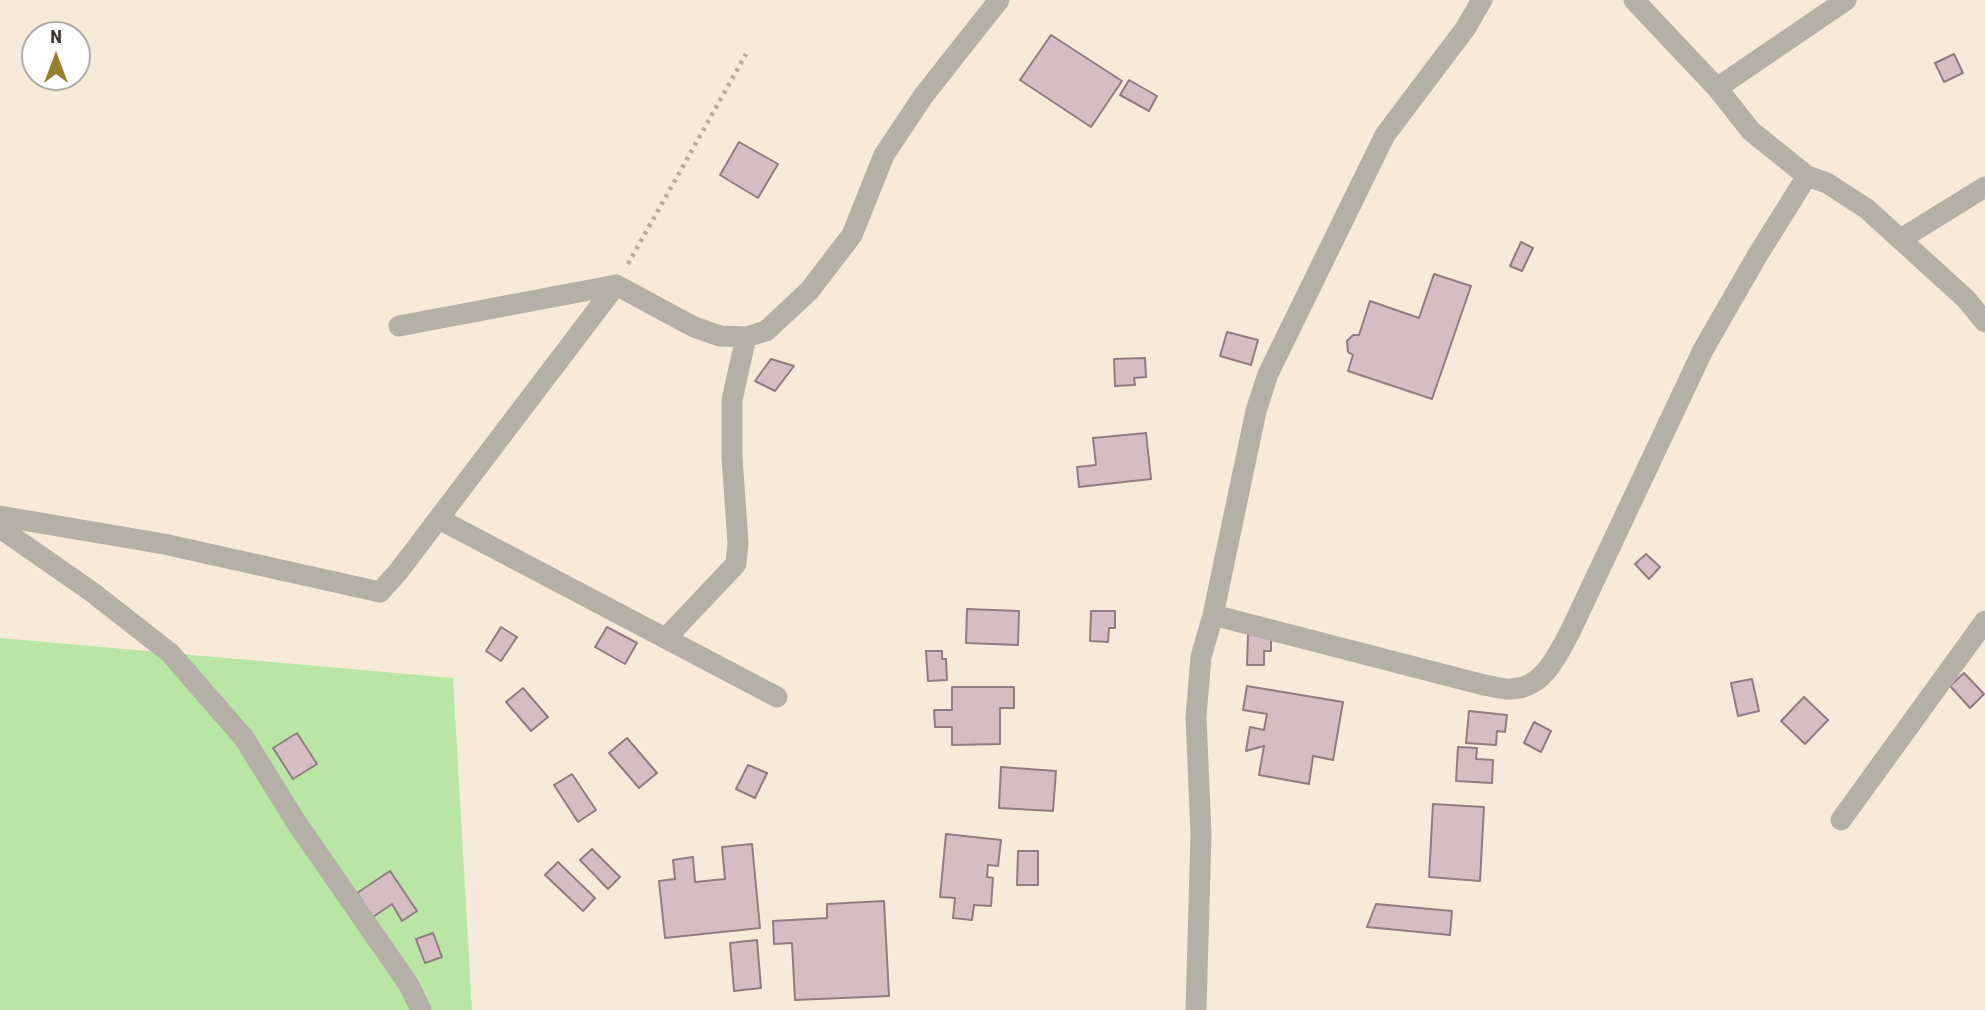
<!DOCTYPE html>
<html>
<head>
<meta charset="utf-8">
<style>
  body { margin:0 }
  #map { position:relative; width:1985px; height:1010px; overflow:hidden; background:#f8ead8; font-family:"Roboto Condensed",sans-serif }
  canvas { display:block }
  .north { position:absolute; left:21px; top:21px; width:70px; height:70px; box-sizing:border-box; background:#fff; border:2px solid #b0aeab; border-radius:50%; rotate:0deg; font-size:19px; font-weight:700; line-height:28px; text-align:center; color:#3a352e }
  .north::after { content:''; display:block; margin:auto; width:24px; height:32px; background:#947f26; clip-path:polygon(50% 0,100% 100%,50% 72%,0 100%) }
</style>
</head>
<body>
<div id="map">
<canvas width="1985" height="1010"></canvas>
<div class="north">N</div>
</div>
<script>
const ctx = document.querySelector('canvas').getContext('2d');
ctx.lineJoin = 'round';
function fillPath(path, color) { ctx.fillStyle = color; ctx.fill(path, 'evenodd'); }
function trace(path, color, width, dash) { ctx.strokeStyle = color; ctx.lineWidth = width; ctx.lineCap = dash ? 'butt' : 'round'; ctx.setLineDash(dash || []); ctx.stroke(path); }
const green = new Path2D(`
  M0,638L453,678L472,1010H0Z`);
const building = new Path2D(`
  M1051,35L1122,81L1091,127L1020,80Z
  M1954,54L1963,73L1944,82L1935,63Z
  M1129,80L1157,96L1149,111L1120,95Z
  M739,142L778,164L758,198L720,175Z
  M1521,242L1533,248L1522,271L1510,266Z
  M1434,274L1471,286L1432,399L1348,371L1353,355L1348,352L1347,341L1353,335H1359L1370,301L1419,318Z
  M1227,332L1258,340L1251,365L1220,356Z
  M1145,358L1146,377L1134,378L1135,385L1115,386L1114,359Z
  M771,359L794,366L775,391L755,381Z
  M1146,433L1151,479L1079,487L1077,467L1096,465L1093,438Z
  M1646,554L1660,567L1649,579L1635,564Z
  M967,609L1019,611L1018,645L966,643Z
  M1091,611H1115V628H1109L1108,642L1090,641Z
  M501,627L517,637L501,661L486,651Z
  M607,627L637,643L625,664L595,647Z
  M1248,634L1271,635V651H1264V665H1247Z
  M926,651H942V659H946L947,680L928,681Z
  M1964,673L1984,694L1970,708L1950,686Z
  M1752,679L1759,711L1738,716L1731,683Z
  M1247,686L1343,702L1333,760L1313,756L1309,784L1259,775L1264,746L1246,751L1250,727L1264,730L1267,714L1243,710Z
  M952,687H1014V708H1000V744L952,745V727H935L934,710H952Z
  M523,688L548,717L531,731L506,702Z
  M1804,697L1828,720L1805,744L1781,721Z
  M1469,711L1507,715L1505,732L1497,731L1496,745L1466,743Z
  M1534,722L1551,731L1541,752L1524,743Z
  M297,733L317,764L293,779L273,748Z
  M627,738L657,773L639,788L609,753Z
  M1458,747L1477,748L1476,759L1493,760L1492,783L1456,781Z
  M748,765L767,773L755,798L736,789Z
  M1001,767L1056,771L1053,811L999,808Z
  M572,774L596,810L578,822L554,785Z
  M1433,804L1484,807L1480,881L1429,877Z
  M946,834L1001,840L998,866L988,865L987,877L993,878L991,906L974,905L972,920L953,918L955,898L940,897Z
  M752,844L760,928L665,938L659,881L675,879L673,860L693,857L695,882L725,879L722,847Z
  M592,849L620,877L608,889L580,860Z
  M1018,851H1038V885H1017Z
  M558,862L595,898L583,911L545,875Z
  M390,871L417,911L402,921L392,904L373,917L357,893Z
  M884,901L889,996L795,1000L792,943L774,944L773,921L827,918V904Z
  M1376,904L1452,911L1450,935L1367,927Z
  M433,933L442,957L425,963L416,939Z
  M757,940L761,988L734,991L730,943Z`);
const path = new Path2D(`
  M628,264L746,54`);
const minor = new Path2D(`
  M1634,0L1717,88L1751,131L1807,176L1827,183L1867,209L1966,299L1985,322
  M1717,88L1846,0
  M1901,239L1985,187
  M399,326L616,285L694,327L720,336L746,337L766,331L809,291L852,235L884,155L924,95L999,0
  M0,516L164,544L380,592L398,572L616,285
  M439,519L777,697
  M0,528L92,592L170,653L244,738L296,822L409,985L421,1010
  M1213,615L1484,685C1493,686 1503,690 1512,689C1543,688 1557,656 1570,632L1703,350L1757,256L1807,176
  M666,638L736,564L738,543L732,457V400L746,337
  M1841,820L1985,621
  M1196,1010L1201,834L1196,717L1201,657L1213,615L1256,411L1268,374L1385,135L1465,29L1482,0`);
fillPath(green, '#b9e6a5');
fillPath(building, '#d5bdc3');
trace(building, '#927b81', 2);
trace(path, '#b7ac9e', 4.5, [3.5, 5]);
trace(minor, '#b4b0a8', 21);
</script>
</body>
</html>
